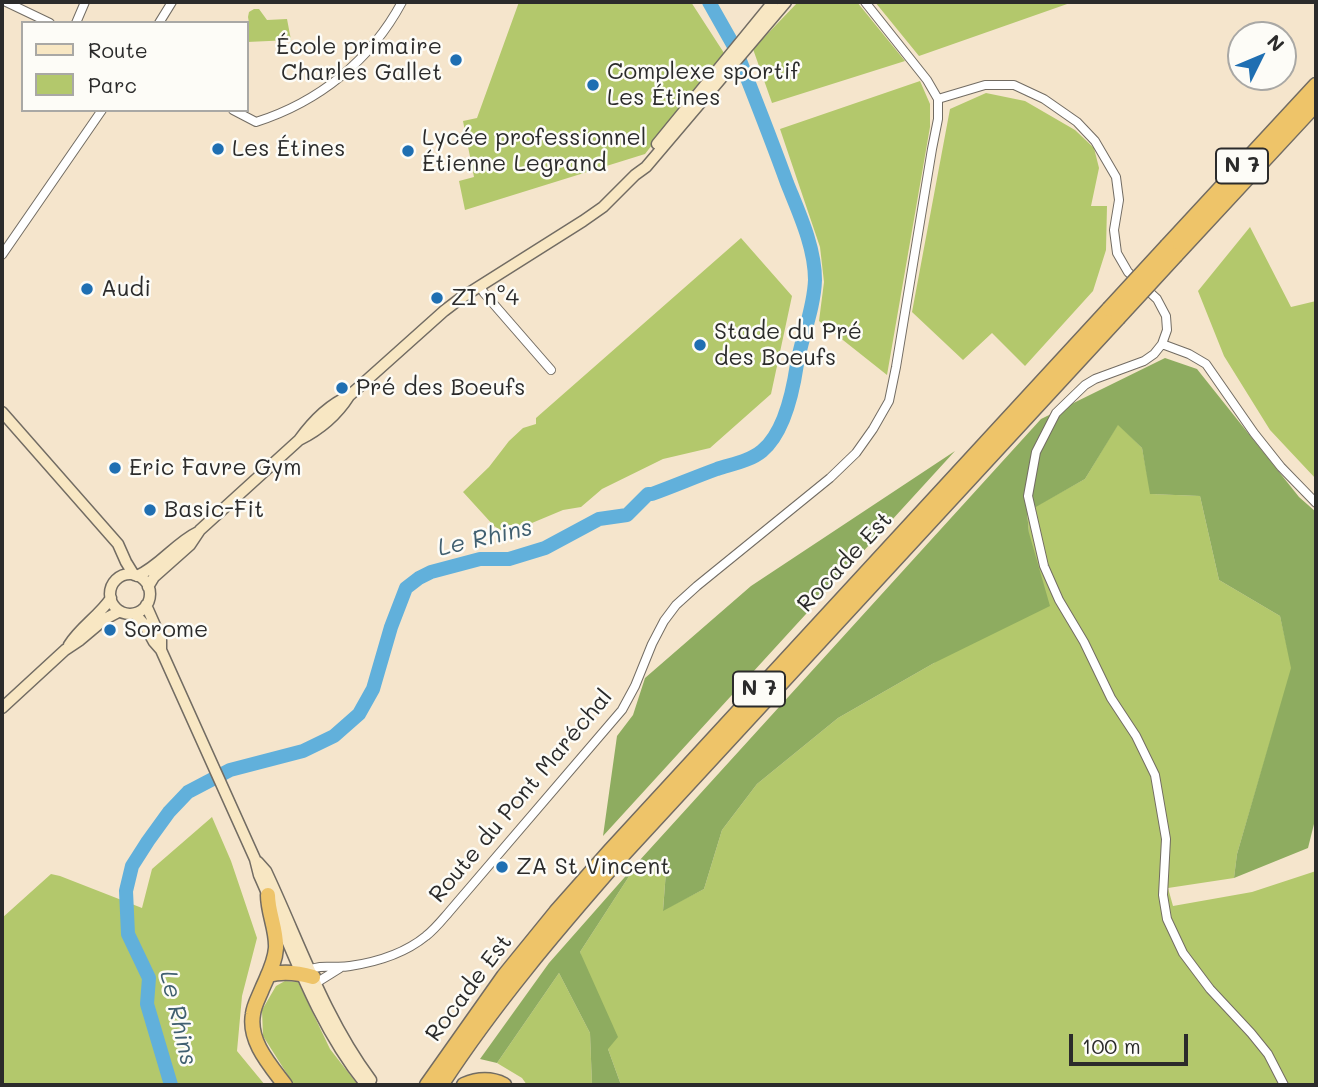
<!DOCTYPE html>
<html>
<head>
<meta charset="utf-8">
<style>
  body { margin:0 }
  #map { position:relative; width:1318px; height:1087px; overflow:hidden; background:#f5e5cc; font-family:Mali,sans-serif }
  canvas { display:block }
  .frame { position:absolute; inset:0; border:4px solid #2b2b2b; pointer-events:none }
  .legend { position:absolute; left:21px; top:21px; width:228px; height:91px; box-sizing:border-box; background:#fdfcf7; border:2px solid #a9a8a5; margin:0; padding:9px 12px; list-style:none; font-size:21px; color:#2b2b2b }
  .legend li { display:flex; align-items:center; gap:14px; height:35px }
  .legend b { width:35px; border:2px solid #a9a8a5 }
  .north { position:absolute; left:1227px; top:21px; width:70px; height:70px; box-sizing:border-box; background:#fdfcf7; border:2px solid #a9a8a5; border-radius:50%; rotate:47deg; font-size:19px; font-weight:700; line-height:28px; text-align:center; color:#2b2b2b }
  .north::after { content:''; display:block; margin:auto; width:24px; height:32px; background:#1f6fb2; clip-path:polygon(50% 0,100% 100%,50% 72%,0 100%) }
  .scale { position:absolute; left:1069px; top:1034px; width:119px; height:32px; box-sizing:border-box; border:4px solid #2b2b2b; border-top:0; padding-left:9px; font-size:21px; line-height:24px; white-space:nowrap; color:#2b2b2b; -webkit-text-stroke:5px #fdfcf7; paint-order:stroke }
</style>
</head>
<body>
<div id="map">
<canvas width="1318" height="1087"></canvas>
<div class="frame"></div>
<ul class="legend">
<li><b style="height:9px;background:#f8e7c3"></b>Route</li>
<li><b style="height:19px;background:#b3c86c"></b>Parc</li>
</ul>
<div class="north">N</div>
<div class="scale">100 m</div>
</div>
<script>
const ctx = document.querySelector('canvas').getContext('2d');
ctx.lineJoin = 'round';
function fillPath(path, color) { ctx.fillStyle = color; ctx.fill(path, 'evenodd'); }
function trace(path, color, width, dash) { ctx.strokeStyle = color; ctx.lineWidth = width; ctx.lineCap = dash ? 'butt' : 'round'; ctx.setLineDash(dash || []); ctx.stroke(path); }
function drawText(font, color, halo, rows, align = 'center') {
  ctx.font = font + ' Mali,sans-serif'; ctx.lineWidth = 5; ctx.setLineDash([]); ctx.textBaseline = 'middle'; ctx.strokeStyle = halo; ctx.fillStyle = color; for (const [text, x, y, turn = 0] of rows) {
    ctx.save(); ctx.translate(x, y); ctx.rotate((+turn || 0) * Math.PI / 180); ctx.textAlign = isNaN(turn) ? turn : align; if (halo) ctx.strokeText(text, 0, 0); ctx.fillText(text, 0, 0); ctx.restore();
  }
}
const green = new Path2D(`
  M519,2H691L724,53L645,154L465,210L459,181L474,177L463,121L477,118Z
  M798,2H857L905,61L772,103L753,49Z
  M875,2H1077L1070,3L919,56Z
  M254,9H259L267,20L287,19L291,40L247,42V25L249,23L248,17L249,12Z
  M920,81L930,104V127L887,375L819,321L824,282L820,247L780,129Z
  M986,93L1025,101L1075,130L1094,148L1099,168L1091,206H1107L1106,250L1093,291L1025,366L992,333L963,360L912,312L950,109Z
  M1250,227L1291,307L1316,301V479L1270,430L1224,356L1198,291Z
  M741,238L792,296L771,394L710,448L663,459L602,489L581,507L563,510L520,528L502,531L494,526L463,492L489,467L509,441L523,428L536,424V418Z
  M1118,424L1142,448L1151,494L1200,496L1219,580L1280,616L1292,668L1237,854L1234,878L1168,888L1173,906L1252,892L1316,871V1085H621L608,1049L580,952L639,861L666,871L663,910L704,889L722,830L757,784L838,718L934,663L1029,533L1027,511L1085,479Z
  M212,817L231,861L257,938L242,996L237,1051L265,1085H2V918L51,874L60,876L142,908L152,869Z
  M559,973L590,1033L592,1085H527L522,1078L497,1063Z
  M285,981L298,982L330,1049L358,1085H294L263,1036L262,1010L276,986Z`);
const forest = new Path2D(`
  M1165,358L1197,369L1299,497L1316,512V816L1308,848L1234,878L1237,854L1291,668L1280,616L1219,580L1200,496L1150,494L1142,448L1118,425L1085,479L1027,512L1029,533L1050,606L934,663L838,718L757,784L722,830L704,889L663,911L666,871L639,861L580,952L618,1037L608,1049L621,1085H592L590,1033L559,973L497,1063L480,1059L549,963L639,861L1041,419Z
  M955,451L603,836L617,736L633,715L645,678L751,586Z`);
const river = new Path2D(`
  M171,1085L147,1004L149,978L128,934L126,891L132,866L148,841L169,812L188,792L230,770L303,751L334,736L359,714L373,689L391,627L406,588L419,578L431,572L480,559H509L545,548L599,519L627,515L648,494H652C674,486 695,477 717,469C732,464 750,461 762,451C784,433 793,391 797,364C802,336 814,309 815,280C815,247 799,213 787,183C773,144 758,106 743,68L735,48L709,2`);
const street = new Path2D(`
  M6,2L50,23
  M76,23L85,2
  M159,23L172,2
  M938,99L985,85H1014L1044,99L1077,122L1095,141L1116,177L1119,200L1114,230L1117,253L1128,272L1157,299L1166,316L1167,330L1162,344L1154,354L1144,361L1095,379L1085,385L1056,413L1036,452L1028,496L1044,566L1059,600L1084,642L1111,698L1136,736L1155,775L1166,839L1163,895L1167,919L1183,953L1210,989L1251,1033L1268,1054L1284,1085
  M233,110L256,122C319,102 371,60 402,2
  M2,255L102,110
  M480,286L484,293L551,370
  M1162,344L1189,354L1206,364L1254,433L1281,467L1316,503
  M307,971C321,963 335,969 350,966C377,962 404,954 426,936C435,929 442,920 449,912L622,710L635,686L652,644L664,621L676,605L697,586L830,478L856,453L873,429L889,401L896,367L932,149L938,119V99L927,80L865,2
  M310,981L316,983L340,968`);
const secondary = new Path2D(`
  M657,144L773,2
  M2,412L118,544L126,562L134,575
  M299,440C319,430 337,415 349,396L444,311L461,298L583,221L603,207L635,175L646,167L786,2
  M110 594a20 20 0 1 1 40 0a20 20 0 1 1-40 0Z
  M137,576C160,566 175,543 198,532
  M148,587L154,577L190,545L200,530L299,440C312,422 328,405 349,396
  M146,605L161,639V650
  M135,614L144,624L154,642L161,650L255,859L259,875C291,946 316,1024 366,1085
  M69,645C80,627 99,616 111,598
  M2,708L65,650L80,640L105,619L120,611
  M258,862L266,871C299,941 324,1017 371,1080`);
const highway = new Path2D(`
  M1167,246L1316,85
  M1176,255L1316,104
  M268,895C268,913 277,930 276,948C275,963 268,975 262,989C259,997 254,1005 253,1014C248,1041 270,1065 285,1085
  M268,975C283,971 299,973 313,977
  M427,1085L504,976L556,912L610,851L1109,309
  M441,1085C493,1005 555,932 618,860L1118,318
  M464,1085C478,1079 490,1078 504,1085`);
const highwayBridge = new Path2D(`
  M1109,309L1167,246
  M1118,318L1176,255`);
const markers = [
  [456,60,7,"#1f6fb2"],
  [593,85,7,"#1f6fb2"],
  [218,149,7,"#1f6fb2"],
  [408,151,7,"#1f6fb2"],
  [87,289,7,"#1f6fb2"],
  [437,298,7,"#1f6fb2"],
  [700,345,7,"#1f6fb2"],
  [342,388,7,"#1f6fb2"],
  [115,468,7,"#1f6fb2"],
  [150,510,7,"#1f6fb2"],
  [110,630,7,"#1f6fb2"],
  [502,867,7,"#1f6fb2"]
];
const shields = [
  [1242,166,52],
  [759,689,52]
];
const shieldNames = [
  ["N 7",1242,166],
  ["N 7",759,689]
];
const poiNames = [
  ["École primaire",442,47,"right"],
  ["Charles Gallet",442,73,"right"],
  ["Complexe sportif",607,72],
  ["Les Étines",607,98],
  ["Lycée professionnel",422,138],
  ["Étienne Legrand",422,164],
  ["Les Étines",232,149],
  ["Audi",101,289],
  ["ZI n°4",451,298],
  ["Stade du Pré",714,332],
  ["des Boeufs",714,358],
  ["Pré des Boeufs",356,388],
  ["Eric Favre Gym",129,468],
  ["Basic-Fit",164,510],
  ["Sorome",124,630],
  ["ZA St Vincent",516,867]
];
const streetNames = [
  ["Rocade Est",845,562,-47],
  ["Route du Pont Maréchal",521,796,-50],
  ["Rocade Est",469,988,-53]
];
const waterNames = [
  ["Le Rhins",485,538,-13],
  ["Le Rhins",178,1018,77]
];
fillPath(green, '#b3c86c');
fillPath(forest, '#8eac60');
trace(river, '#61b0db', 14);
trace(street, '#726c63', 10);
trace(secondary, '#726c63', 13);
trace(highway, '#726c63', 17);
trace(street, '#fff', 8);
trace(secondary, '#f8e7c3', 10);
trace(highway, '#eec469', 14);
trace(highwayBridge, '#726c63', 17, []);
trace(highwayBridge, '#eec469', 14);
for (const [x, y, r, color] of markers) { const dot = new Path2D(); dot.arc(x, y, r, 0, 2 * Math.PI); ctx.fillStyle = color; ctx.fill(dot); trace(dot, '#fdfcf7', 2.5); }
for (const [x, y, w] of shields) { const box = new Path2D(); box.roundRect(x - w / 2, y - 17.5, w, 35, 5); ctx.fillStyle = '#fdfcf7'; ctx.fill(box); trace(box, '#2b2b2b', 2); }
drawText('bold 21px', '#2b2b2b', null, shieldNames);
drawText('23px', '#2b2b2b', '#fdfcf7', poiNames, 'left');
drawText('23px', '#2b2b2b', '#fdfcf7', streetNames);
drawText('italic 24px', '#416071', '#fdfcf7', waterNames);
</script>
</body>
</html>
